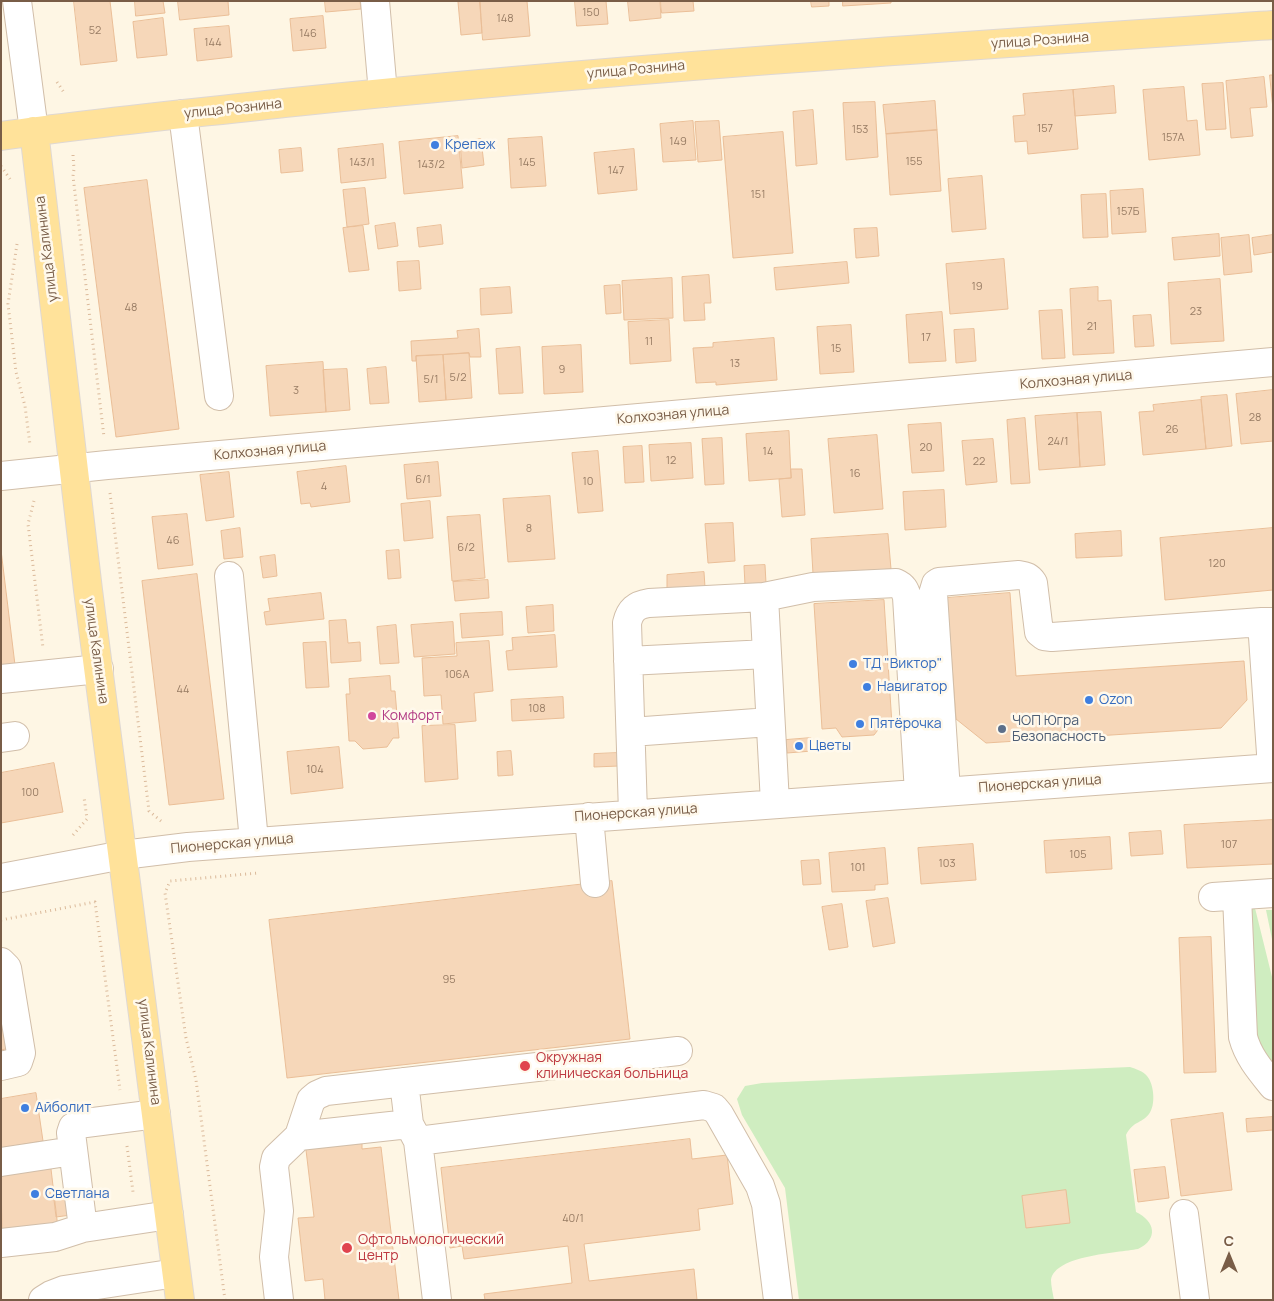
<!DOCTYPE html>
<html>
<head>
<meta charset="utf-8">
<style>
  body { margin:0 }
  #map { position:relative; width:1274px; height:1301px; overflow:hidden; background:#fef6e4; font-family:Manrope,sans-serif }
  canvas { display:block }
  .frame { position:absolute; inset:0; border:2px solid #795d47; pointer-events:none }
  .north { position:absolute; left:1204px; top:1231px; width:50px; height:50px; -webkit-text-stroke:4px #fff9ec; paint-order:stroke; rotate:0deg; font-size:14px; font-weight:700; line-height:20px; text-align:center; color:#795d47 }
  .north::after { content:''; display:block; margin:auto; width:18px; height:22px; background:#795d47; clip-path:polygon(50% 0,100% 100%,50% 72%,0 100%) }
</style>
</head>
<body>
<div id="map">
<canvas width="1274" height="1301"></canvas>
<div class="frame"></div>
<div class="north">С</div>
</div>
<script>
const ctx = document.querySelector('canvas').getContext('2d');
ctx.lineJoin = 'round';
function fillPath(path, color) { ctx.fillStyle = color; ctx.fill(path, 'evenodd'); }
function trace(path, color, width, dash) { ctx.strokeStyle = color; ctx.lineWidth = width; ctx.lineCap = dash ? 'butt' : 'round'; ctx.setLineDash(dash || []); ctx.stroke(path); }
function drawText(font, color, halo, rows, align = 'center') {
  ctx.font = font + ' Manrope,sans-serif'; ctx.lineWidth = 5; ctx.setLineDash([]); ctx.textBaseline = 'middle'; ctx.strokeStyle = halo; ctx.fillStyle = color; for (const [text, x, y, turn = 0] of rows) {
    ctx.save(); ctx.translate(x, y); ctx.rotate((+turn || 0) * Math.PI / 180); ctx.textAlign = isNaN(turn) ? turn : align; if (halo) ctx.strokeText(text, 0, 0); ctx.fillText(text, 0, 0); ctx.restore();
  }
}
const green = new Path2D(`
  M1241,904H1254L1273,981V1078L1256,1058Z
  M1266,910H1273V944Z
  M1130,1067C1136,1069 1143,1071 1147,1076C1154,1084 1156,1105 1149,1114C1141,1124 1133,1121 1126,1135L1136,1212C1155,1221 1159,1239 1138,1249C1117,1253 1055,1255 1051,1280C1051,1286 1053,1294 1054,1300H799L785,1188L742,1115L737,1099L745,1086L762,1083Z`);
const building = new Path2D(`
  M74,1H110L117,61L81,65Z
  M135,1H163L165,13L136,16Z
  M178,1H228L229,15L180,20Z
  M325,1H360L361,9L326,12Z
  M480,1H527L530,36L483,40Z
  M480,1L482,33L461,35L458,2Z
  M575,1H606L608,24L577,26Z
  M628,1H660L661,18L630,21Z
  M661,1H693L694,11L662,13Z
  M811,1H829V6L812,7Z
  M843,1H891V3L843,6Z
  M323,16L326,48L293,51L290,19Z
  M163,18L167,55L137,58L133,22Z
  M229,26L232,57L197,61L194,29Z
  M1270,75H1273V109Z
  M1264,77L1267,107L1250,108L1253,136L1231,138L1226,81Z
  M1223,83L1226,129L1206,130L1202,84Z
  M1114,86L1116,113L1075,116L1073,90Z
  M1184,87L1187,121L1197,120L1200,155L1149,160L1143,90Z
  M1073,90L1078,149L1028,154L1027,141L1015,142L1013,116L1025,115L1023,94Z
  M935,101L937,130L886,134L883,105Z
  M875,102L878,157L846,160L843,103Z
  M813,110L817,164L796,166L793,112Z
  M693,121L696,160L663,162L660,124Z
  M719,121L722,160L698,162L695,122Z
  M937,130L941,191L890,195L886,134Z
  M783,132L793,253L733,258L723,137Z
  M458,136L463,188L404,194L399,142Z
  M542,137L546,186L511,188L508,139Z
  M481,139L484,165L462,168L460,142Z
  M383,144L386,178L341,183L338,149Z
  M301,148L303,171L281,173L279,150Z
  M634,149L637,190L598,194L594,153Z
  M982,176L986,229L952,232L948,179Z
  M147,180L179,429L116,437L84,188Z
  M365,188L369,224L347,227L343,190Z
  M1143,189L1146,232L1112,234L1110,191Z
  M1106,194L1108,237L1083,238L1081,195Z
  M395,223L398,246L378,249L375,226Z
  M441,225L443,244L419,247L417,228Z
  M363,226L369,270L349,272L343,228Z
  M877,228L879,256L856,258L854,229Z
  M1219,234L1220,256L1174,260L1172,238Z
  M1249,235L1252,272L1224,275L1221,238Z
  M1273,235V252L1254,255L1252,238Z
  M1004,259L1008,309L950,314L946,264Z
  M419,261L421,289L399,291L397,262Z
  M847,262L849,283L776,290L774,268Z
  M709,275L711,303H704L705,320L684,321L682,277Z
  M672,278L673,318L624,320L622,281Z
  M1220,279L1224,341L1171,344L1168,283Z
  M620,285L621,313L606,314L604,286Z
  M510,287L512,313L481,315L480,289Z
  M1098,287V301L1111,300L1114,353L1073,355L1070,289Z
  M1062,310L1065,358L1042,359L1039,311Z
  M942,312L946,361L909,363L906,315Z
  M1151,315L1154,346L1135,347L1133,316Z
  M669,320L671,361L630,364L628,322Z
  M851,325L854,372L820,374L817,327Z
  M479,329L481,357H470L469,353L416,356V361H412L411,341L458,338L457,331Z
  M974,329L976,361L956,363L954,330Z
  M774,338L777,380L716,385V382L696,383L693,348L713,347V343Z
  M581,345L583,392L544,394L542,347Z
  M520,347L523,393L499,394L496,349Z
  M469,353L472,398L446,400L443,355Z
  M443,355L446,400L419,402L416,356Z
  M323,362L326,412L270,416L266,366Z
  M386,367L389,403L370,404L367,369Z
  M347,369L350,410L326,412L323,370Z
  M1273,390V441L1241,444L1236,394Z
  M1227,395L1232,446L1206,449L1201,397Z
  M1201,400L1206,449L1143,455L1139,412L1154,411L1153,405Z
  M1101,412L1105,465L1080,467L1077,413Z
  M1077,413L1080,467L1039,470L1035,416Z
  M1025,418L1030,483L1011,484L1007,420Z
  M941,423L944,471L912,473L908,425Z
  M789,431L791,478L749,481L746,434Z
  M877,435L883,509L834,513L828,439Z
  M722,438L724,484L705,485L702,439Z
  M993,439L997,482L966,485L962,441Z
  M691,443L693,478L651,481L649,445Z
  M642,446L644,482L625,483L623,447Z
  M598,451L603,511L578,513L572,453Z
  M438,462L441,496L407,499L404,465Z
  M346,466L350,502L311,507L310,503L301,504L297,472Z
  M791,469H802L805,515L782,517L779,479L791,478Z
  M229,472L234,517L206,521L200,475Z
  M944,490L946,527L905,530L903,492Z
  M550,496L555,559L508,562L503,499Z
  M430,501L433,538L404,541L401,504Z
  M187,514L193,565L158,569L152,517Z
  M480,515L485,578L452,581L447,517Z
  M733,523L735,561L708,563L705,524Z
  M240,528L243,557L224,559L221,531Z
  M1273,528V590L1165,600L1160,538Z
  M1121,531L1122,556L1076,558L1075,534Z
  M888,534L891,569L813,574L811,539Z
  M1,550L15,665L1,667Z
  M399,550L401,578L388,579L386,551Z
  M275,555L277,576L263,578L260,557Z
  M765,565L766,583L745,585L744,566Z
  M704,572L705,587L667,590V575Z
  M197,574L224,799L169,805L142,581Z
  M488,580L489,598L455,601L453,582Z
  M321,593L324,619L266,625L264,612L270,611L268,599Z
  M1010,593L1016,676L1244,661L1247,700L1221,728L986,743L956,719L947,598Z
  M884,600L892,725L881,726L874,735L842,737L836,728L822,729L814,604Z
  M553,605L554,631L528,633L526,607Z
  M502,612L503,635L462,638L460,614Z
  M346,620L348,643L360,642L361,661L331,663L329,621Z
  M453,622L455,654L414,657L411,625Z
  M396,625L399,663L380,664L377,627Z
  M555,635L557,667L508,670L506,651L513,650L512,638Z
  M489,641L493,691L474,693L476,721L443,724L441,695L424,696L422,658L457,656L456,643Z
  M326,642L329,687L306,688L303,643Z
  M390,676L391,691H395L399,738H393L387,747L363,749L355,741H349L346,694H350L349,679Z
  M563,697L564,718L512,721L511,700Z
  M455,725L458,779L425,782L422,726Z
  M811,738L812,751L787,753L786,740Z
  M339,747L343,788L291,794L287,752Z
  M511,751L513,775L498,776L497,752Z
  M618,753L619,766L594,767V754Z
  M54,763L63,812L1,823V773Z
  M1273,820V864L1187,868L1184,825Z
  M1161,831L1163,854L1131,856L1129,833Z
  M1110,837L1112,869L1046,873L1044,841Z
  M973,844L976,880L921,884L918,848Z
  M885,848L888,884L875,885V890L832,892L829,853Z
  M819,860L821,884L803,885L801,861Z
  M612,881L630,1039L287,1078L269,920Z
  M888,898L895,943L873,947L866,901Z
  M842,904L848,947L829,950L822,907Z
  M1211,937L1216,1072L1184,1073L1179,938Z
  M1,996L10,1048L1,1050Z
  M36,1093L43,1141L1,1148V1099Z
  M1223,1113L1232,1190L1181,1196L1171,1120Z
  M1273,1117V1130L1247,1132L1246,1119Z
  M690,1139L692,1159L727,1155L733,1204L698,1209L700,1230L584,1244L589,1281L694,1269L697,1300H485L484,1294L572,1283L568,1246L464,1259L462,1246L450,1248L441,1168Z
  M362,1144V1149L381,1147L399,1300H325L323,1279L305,1281L298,1218L314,1217L306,1150Z
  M1165,1167L1169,1198L1138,1202L1134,1170Z
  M51,1169L58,1228L2,1234L1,1175Z
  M67,1189L71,1215L56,1217L53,1191Z
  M1066,1190L1070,1223L1026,1228L1022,1196Z`);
const path = new Path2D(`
  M57,82L65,94
  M73,155L74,169L73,176L104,437
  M1,166L10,179
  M17,244L8,304L16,372L25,406L30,445
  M110,493L149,811L161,821
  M34,501L28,524L43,648
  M73,835L87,819L84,797
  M1,920L95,902L120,1090
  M127,1146L133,1192
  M225,1300L196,1080L186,1038L165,893L170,881L258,873`);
const minor = new Path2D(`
  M17,1L34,131
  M375,1L383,93
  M183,114L219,396
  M1,476L107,465L1273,362
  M229,576L254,841
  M764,597L813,587L896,583C903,586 905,590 907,597L919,793
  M628,661L767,654
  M1,679L99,669
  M631,732L770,722
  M1,738L15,736
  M1272,768L1262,622H1273
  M946,791L933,594L936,584L939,582L1019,575C1026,576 1029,577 1033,583L1039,632L1044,636L1052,637L1262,622
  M633,813L627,623C630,610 636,605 649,603L764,597L775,803
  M589,817L595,883
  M1,878L123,855L188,847L1273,768
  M1237,896L1243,1037C1248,1056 1260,1070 1273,1086
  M1213,897L1273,893
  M1,962L7,968L21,1053L18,1062L1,1066
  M404,1082L409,1124L418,1141L437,1300
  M299,1136L311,1100L317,1095L326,1091L678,1051
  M418,1141L704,1105L714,1108L719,1114L760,1186L766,1204L778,1300
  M1,1162L73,1151
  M1184,1214L1195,1300
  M83,1228L71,1133L73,1127L78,1124L156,1114
  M1,1243L55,1237L83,1228L169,1215
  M43,1300L51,1295L64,1290L176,1273
  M279,1300L274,1257L279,1211L274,1167L276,1158L299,1136L409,1124`);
const major = new Path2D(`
  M34,131L88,590L180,1300
  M1,136C99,122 197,113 294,102C620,68 946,47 1273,25`);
const markers = [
  [435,145,5,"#3f7fe0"],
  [853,664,5,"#3f7fe0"],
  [867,687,5,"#3f7fe0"],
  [1089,700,5,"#3f7fe0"],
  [372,716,5,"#d1479c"],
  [860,724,5,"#3f7fe0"],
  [1002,729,5,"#5c6f8a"],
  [799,746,5,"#3f7fe0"],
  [525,1066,6,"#e0444e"],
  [25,1108,5,"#3f7fe0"],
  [35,1194,5,"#3f7fe0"],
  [347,1248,6,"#e0444e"]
];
const numberNames = [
  ["150",591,13],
  ["148",505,19],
  ["52",95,31],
  ["146",308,34],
  ["144",213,43],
  ["157",1045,129],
  ["153",860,130],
  ["157А",1173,138],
  ["149",678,142],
  ["155",914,162],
  ["143/1",362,163],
  ["145",527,163],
  ["143/2",431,165],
  ["147",616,171],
  ["151",758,195],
  ["157Б",1128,212],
  ["19",977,287],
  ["48",131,308],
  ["23",1196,312],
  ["21",1092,327],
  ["17",926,338],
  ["11",649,342],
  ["15",836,349],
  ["13",735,364],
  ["9",562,370],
  ["5/2",458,378],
  ["5/1",431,380],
  ["3",296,391],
  ["28",1255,418],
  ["26",1172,430],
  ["24/1",1058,442],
  ["20",926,448],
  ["14",768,452],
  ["12",671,461],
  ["22",979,462],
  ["16",855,474],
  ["6/1",423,480],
  ["10",588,482],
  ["4",324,487],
  ["8",529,529],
  ["46",173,541],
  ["6/2",466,548],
  ["120",1217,564],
  ["106А",457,675],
  ["44",183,690],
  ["108",537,709],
  ["104",315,770],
  ["100",30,793],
  ["107",1229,845],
  ["105",1078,855],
  ["103",947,864],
  ["101",858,868],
  ["95",449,980],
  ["40/1",573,1219]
];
const streetNames = [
  ["улица Рознина",1040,41,-4],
  ["улица Рознина",636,70,-5],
  ["улица Рознина",233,109,-6],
  ["улица Калинина",47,249,-97],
  ["Колхозная улица",1076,380,-5],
  ["Колхозная улица",673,415,-5],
  ["Колхозная улица",270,451,-5],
  ["улица Калинина",96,651,82],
  ["Пионерская улица",1040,784,-4],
  ["Пионерская улица",636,813,-4],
  ["Пионерская улица",232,844,-5],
  ["улица Калинина",149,1052,83]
];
const shopNames = [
  ["Крепеж",445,145],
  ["ТД \"Виктор\"",863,664],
  ["Навигатор",877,687],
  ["Ozon",1099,700],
  ["Пятёрочка",870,724],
  ["Цветы",809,746],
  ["Айболит",35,1108],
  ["Светлана",45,1194]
];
const hotelNames = [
  ["Комфорт",382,716]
];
const serviceNames = [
  ["ЧОП Югра",1012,721],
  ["Безопасность",1012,737]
];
const healthNames = [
  ["Окружная",536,1058],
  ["клиническая больница",536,1074],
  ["Офтольмологический",358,1240],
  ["центр",358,1256]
];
fillPath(green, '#cfedc0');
fillPath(building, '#f6d7b9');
trace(building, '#eabe97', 1);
trace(minor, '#d1bea9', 30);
trace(major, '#dfd8d3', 30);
trace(path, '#dbba9b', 3, [1, 4]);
trace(minor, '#fff', 28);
trace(major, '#ffe29a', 28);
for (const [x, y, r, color] of markers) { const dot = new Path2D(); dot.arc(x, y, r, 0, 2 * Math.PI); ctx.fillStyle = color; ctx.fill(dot); trace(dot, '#fff9ec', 2); }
drawText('11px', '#987c64', null, numberNames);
drawText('14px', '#795d47', '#fff9ec', streetNames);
drawText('14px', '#366cbe', '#fff9ec', shopNames, 'left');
drawText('14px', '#b23c85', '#fff9ec', hotelNames, 'left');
drawText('14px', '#4e5e75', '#fff9ec', serviceNames, 'left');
drawText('14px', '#be3a42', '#fff9ec', healthNames, 'left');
</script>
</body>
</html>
